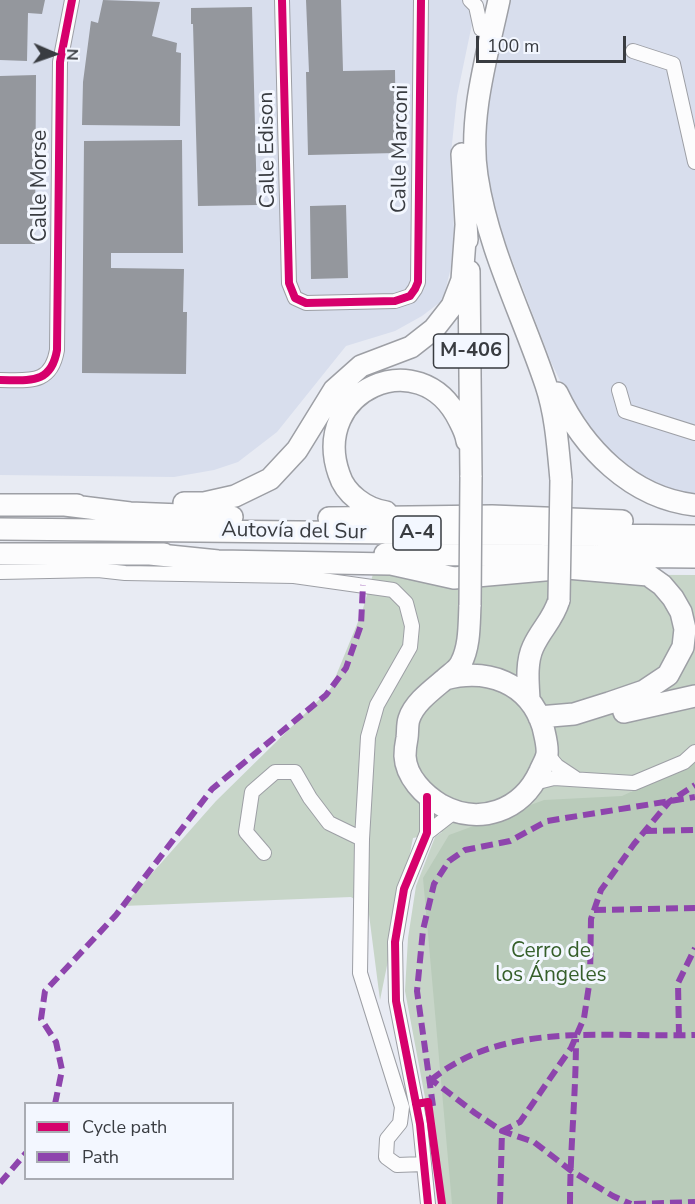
<!DOCTYPE html>
<html>
<head>
<meta charset="utf-8">
<style>
  body { margin:0 }
  #map { position:relative; width:695px; height:1204px; overflow:hidden; background:#e8ebf3; font-family:"Nunito Sans",sans-serif }
  canvas { display:block }
  .legend { position:absolute; left:24px; top:1102px; width:210px; height:78px; box-sizing:border-box; background:#f3f7ff; border:2px solid #a9acb3; margin:0; padding:8px 10px; list-style:none; font-size:18px; color:#393c41 }
  .legend li { display:flex; align-items:center; gap:12px; height:30px }
  .legend b { width:30px; border:2px solid #a9acb3 }
  .north { position:absolute; left:24px; top:24px; width:60px; height:60px; -webkit-text-stroke:4px #f3f7ff; paint-order:stroke; rotate:92deg; font-size:16px; font-weight:700; line-height:24px; text-align:center; color:#393c41 }
  .north::after { content:''; display:block; margin:auto; width:21px; height:27px; background:#393c41; clip-path:polygon(50% 0,100% 100%,50% 72%,0 100%) }
  .scale { position:absolute; left:476px; top:36px; width:150px; height:27px; box-sizing:border-box; border:3px solid #393c41; border-top:0; padding-left:8px; font-size:18px; line-height:21px; white-space:nowrap; color:#393c41; -webkit-text-stroke:4px #f3f7ff; paint-order:stroke }
</style>
</head>
<body>
<div id="map">
<canvas width="695" height="1204"></canvas>
<ul class="legend">
<li><b style="height:8px;background:#d6006c"></b>Cycle path</li>
<li><b style="height:8px;background:#8e44ad"></b>Path</li>
</ul>
<div class="north">N</div>
<div class="scale">100 m</div>
</div>
<script>
const ctx = document.querySelector('canvas').getContext('2d');
ctx.lineJoin = 'round';
function fillPath(path, color) { ctx.fillStyle = color; ctx.fill(path, 'evenodd'); }
function trace(path, color, width, dash) { ctx.strokeStyle = color; ctx.lineWidth = width; ctx.lineCap = dash ? 'butt' : 'round'; ctx.setLineDash(dash || []); ctx.stroke(path); }
function drawText(font, color, halo, rows, align = 'center') {
  ctx.font = font + ' "Nunito Sans",sans-serif'; ctx.lineWidth = 6; ctx.setLineDash([]); ctx.textBaseline = 'middle'; ctx.strokeStyle = halo; ctx.fillStyle = color; for (const [text, x, y, turn = 0] of rows) {
    ctx.save(); ctx.translate(x, y); ctx.rotate((+turn || 0) * Math.PI / 180); ctx.textAlign = isNaN(turn) ? turn : align; if (halo) ctx.strokeText(text, 0, 0); ctx.fillText(text, 0, 0); ctx.restore();
  }
}
const built = new Path2D(`
  M0,0H477L457,96L450,163L454,228L451,267L443,300L422,316L395,331L346,346L277,432L238,462L214,470L174,477L0,475Z
  M506,0H695V497L653,486L602,453L576,413L551,362L499,226L485,179V121Z`);
const green = new Path2D(`
  M373,574L695,575V761L631,792L695,1204H445L405,991L408,938L416,886L435,837L442,832L413,838L380,1000L368,907L351,897L123,906L216,801L331,688L362,612Z`);
const forest = new Path2D(`
  M695,762V1204H452L423,878L449,835L544,800L622,796Z`);
const building = new Path2D(`
  M0,0H45L42,14L28,13L27,61L0,60Z
  M103,0L160,2L152,36L177,43L176,52L181,53L180,126L82,125L83,82L91,21L98,23Z
  M306,0H341L343,71L395,70L396,153L308,155L306,72H309Z
  M252,7L257,205L198,206L193,24H191V8Z
  M36,75L35,244H0V76Z
  M182,140L183,253H111V268L184,269L183,312H187L186,374L82,373L84,141Z
  M346,205L348,278L311,279L310,206Z`);
const minor = new Path2D(`
  M282,0L289,283L295,298L306,303L395,301L410,296L415,289L418,282L421,0
  M470,0L476,6L481,29
  M633,51L673,64L695,162
  M0,380C29,380 51,385 57,350L60,62L72,0
  M619,390L625,411L695,433
  M0,572L98,570L125,573L294,576L393,590L406,603L412,626L410,647L377,705L368,737L362,839L360,973L402,1107L400,1123L387,1139L386,1157L397,1165L424,1164
  M547,754L557,766L575,778
  M534,783L554,778L634,783L684,762L695,752
  M427,797V833L404,889L395,942L396,1001L420,1124L428,1204
  M427,833L454,812
  M264,853L246,832L252,792L275,772H295L310,798L329,823L362,839`);
const highway = new Path2D(`
  M499,0C487,56 468,118 477,176C488,249 523,316 546,385C556,415 558,448 561,480
  M462,154L467,240
  M469,271L471,477
  M557,393C583,448 631,498 695,505
  M184,503H204L235,496L270,479L297,450L334,390L361,366L411,347L434,329L452,306L462,280L466,226
  M0,505H77
  M65,505L130,513L232,517
  M386,512C366,509 345,494 339,474C310,391 420,341 459,420C462,426 466,433 467,441
  M329,518L492,516L622,521
  M0,529L695,536
  M0,554H164
  M150,554L218,561L391,564L454,578L567,568L648,575L662,585L673,598L681,612L685,629L683,647L668,675L644,691L609,703L574,714L539,717
  M385,554L695,557
  M445,679C487,668 529,682 543,727C545,736 548,746 547,754C546,760 542,766 540,771C522,811 479,826 441,805C424,795 406,777 405,756C405,750 406,743 407,738C408,732 407,725 409,719C414,703 432,690 445,679C450,674 458,670 461,663C470,646 469,624 470,605
  M529,699C528,682 526,662 533,647C541,629 553,620 559,600
  M624,712L695,696`);
const highwayBridge = new Path2D(`
  M559,600L561,480
  M470,605L471,477`);
const quiet = new Path2D(`
  M645,831L695,830
  M594,910L695,908
  M679,1036L678,983L695,948
  M428,1077L475,1113L502,1131L534,1142L570,1170L613,1196L631,1204
  M431,1080C504,1020 607,1038 695,1035
  M55,1104L62,1070L56,1042L41,1019L45,991L116,915L212,789L326,695L346,668L361,625L363,585
  M433,1106L417,991L423,930L434,884L449,861L465,850L510,841L547,821L695,797
  M0,1183L26,1153
  M500,1204L502,1131L520,1122L571,1048L584,1018L590,979L591,919L601,890L634,844L669,802L695,785
  M570,1204C570,1149 576,1094 576,1039
  M634,1204L695,1202`);
const cycleway = new Path2D(`
  M282,0L289,283L295,298L306,303L395,301L410,296L415,289L418,282L421,0
  M0,380C29,380 51,385 57,350L60,62L72,0
  M427,797V833L404,889L395,942L396,1001L420,1124L428,1204
  M416,1104L428,1102L442,1204`);
const shields = [
  [471,351,75],
  [417,533,48]
];
const shieldNames = [
  ["M-406",471,351],
  ["A-4",417,533]
];
const streetNames = [
  ["Calle Marconi",401,149,-89],
  ["Calle Edison",268,150,-91],
  ["Calle Morse",41,186,-90],
  ["Autovía del Sur",294,532,1]
];
const parkNames = [
  ["Cerro de",551,952],
  ["los Ángeles",551,976]
];
fillPath(built, '#d8deed');
fillPath(green, '#c7d5c8');
fillPath(forest, '#b9cbba');
fillPath(building, '#94979d');
trace(minor, '#9d9fa5', 16);
trace(highway, '#9d9fa5', 24);
trace(minor, '#fcfcfd', 14);
trace(highway, '#fcfcfd', 21);
trace(highwayBridge, '#9d9fa5', 24, []);
trace(highwayBridge, '#fcfcfd', 21);
trace(quiet, '#8e44ad', 6, [12, 6]);
trace(cycleway, '#d6006c', 8);
for (const [x, y, w] of shields) { const box = new Path2D(); box.roundRect(x - w / 2, y - 17, w, 34, 4.5); ctx.fillStyle = '#f3f7ff'; ctx.fill(box); trace(box, '#393c41', 1.5); }
drawText('bold 20px', '#393c41', null, shieldNames);
drawText('21px', '#393c41', '#f3f7ff', streetNames);
drawText('21px', '#365f2b', '#f3f7ff', parkNames);
</script>
</body>
</html>
